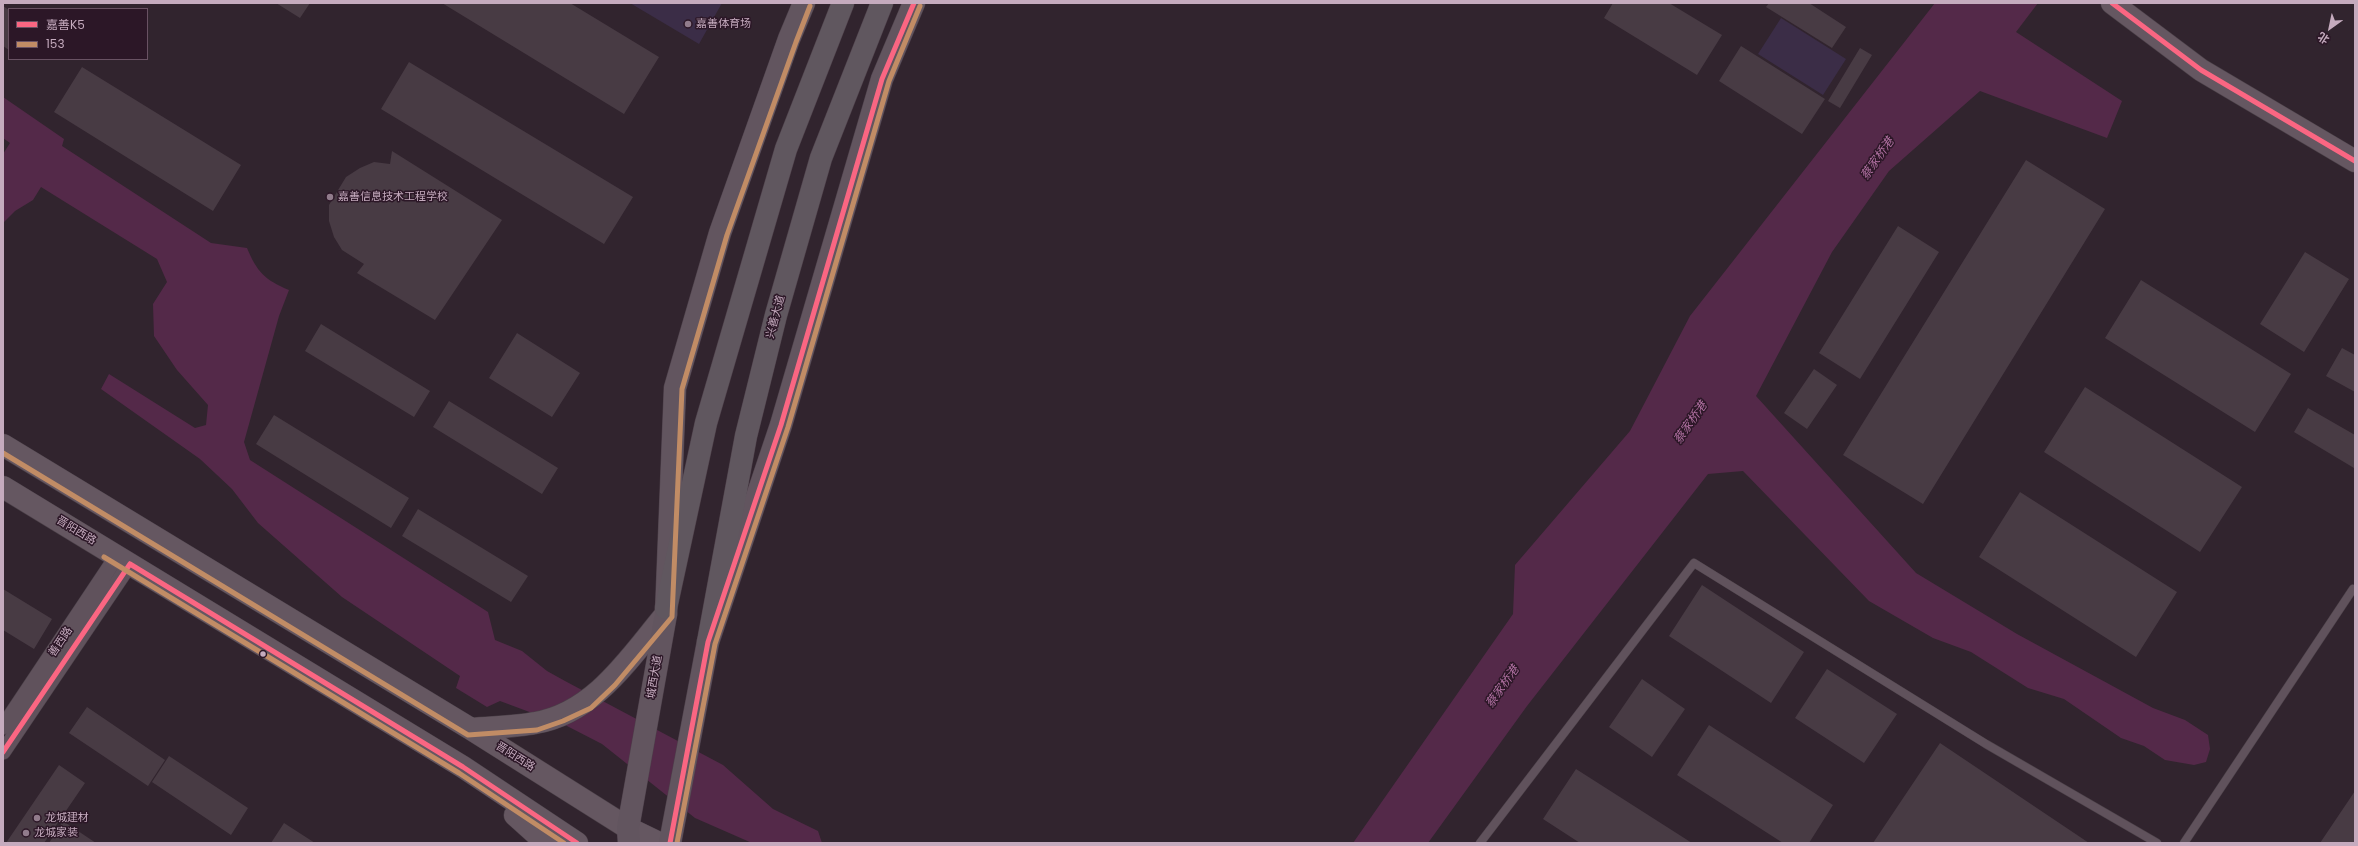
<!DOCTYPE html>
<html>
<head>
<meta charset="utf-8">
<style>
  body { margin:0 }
  #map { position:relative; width:2358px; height:846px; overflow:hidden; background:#31242e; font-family:Poppins,"Noto Sans SC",sans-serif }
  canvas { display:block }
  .frame { position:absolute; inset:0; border:4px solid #c5abbe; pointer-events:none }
  .legend { position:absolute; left:8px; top:8px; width:140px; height:52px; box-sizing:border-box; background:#2c1727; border:1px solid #695263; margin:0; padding:5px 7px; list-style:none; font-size:12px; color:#c5abbe }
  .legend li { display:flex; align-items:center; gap:8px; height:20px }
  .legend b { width:20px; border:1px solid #695263 }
  .north { position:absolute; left:2310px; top:8px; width:40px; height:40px; -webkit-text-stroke:3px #2c1727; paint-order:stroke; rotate:213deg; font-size:11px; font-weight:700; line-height:16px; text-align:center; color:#c5abbe }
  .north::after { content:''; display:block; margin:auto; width:14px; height:18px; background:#c5abbe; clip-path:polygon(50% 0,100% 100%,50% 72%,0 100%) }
</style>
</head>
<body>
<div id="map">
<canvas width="2358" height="846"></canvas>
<div class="frame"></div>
<ul class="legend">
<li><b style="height:5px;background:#fa6682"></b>嘉善K5</li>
<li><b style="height:5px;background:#c18c65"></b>153</li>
</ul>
<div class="north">北</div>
</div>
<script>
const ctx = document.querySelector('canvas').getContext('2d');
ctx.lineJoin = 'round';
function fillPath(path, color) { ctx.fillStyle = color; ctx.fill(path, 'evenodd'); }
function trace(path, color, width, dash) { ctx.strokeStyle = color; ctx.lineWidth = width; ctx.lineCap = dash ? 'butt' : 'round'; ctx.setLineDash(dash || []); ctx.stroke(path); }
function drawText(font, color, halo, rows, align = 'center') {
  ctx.font = font + ' Poppins,"Noto Sans SC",sans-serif'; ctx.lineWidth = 3; ctx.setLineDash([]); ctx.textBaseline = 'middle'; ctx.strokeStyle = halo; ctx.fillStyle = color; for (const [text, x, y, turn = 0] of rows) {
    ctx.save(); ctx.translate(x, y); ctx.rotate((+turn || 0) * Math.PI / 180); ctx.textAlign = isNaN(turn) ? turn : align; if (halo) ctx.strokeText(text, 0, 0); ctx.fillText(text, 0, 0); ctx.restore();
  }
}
const green = new Path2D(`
  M630,3H722L699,44Z
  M1781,18L1846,59L1823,95L1758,54Z`);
const water = new Path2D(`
  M1935,3H2038L2016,32L2122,101L2107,138L1980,91L1889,171L1832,252L1756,396L1916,573L2017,634L2153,708L2185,720L2208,735L2210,749L2206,762L2194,765L2165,760L2144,746L2121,738L2064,699L2028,688L1971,652L1933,638L1869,601L1743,471L1708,474L1527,706L1428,843H1353L1513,614L1515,565L1630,431L1690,316Z
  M3,97L64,139L62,146L211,243L247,248C257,272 265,280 289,290L279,316L244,442L250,460L488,612L495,640L522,651L547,671L565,681L723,765L773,809L818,831L822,843H752L695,818L602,744L567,726L500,701L487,707L456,688L460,676L342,597L258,523L232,489L200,459L101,389L109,374L195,428L206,425L208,405L177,370L154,336L153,304L167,282L157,259L41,187L33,200L15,211L3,223V154L10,143L3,138Z`);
const building = new Path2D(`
  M276,3H310L300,18Z
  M442,3H570L659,57L624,114Z
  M1613,3H1669L1722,35L1697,75L1604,18Z
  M1769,3H1809L1846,27L1832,48L1766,7Z
  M3,6L9,10V50L3,46Z
  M1741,46L1825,99L1802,134L1719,81Z
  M1860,48L1872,55L1840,108L1828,101Z
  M409,62L633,197L604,244L381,109Z
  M82,67L241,165L213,211L54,112Z
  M392,151L502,220L435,320L357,273L364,264L342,250L334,237L329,221V205L346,177L360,168L374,162L390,164Z
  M2026,160L2105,209L1923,504L1843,455Z
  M1898,226L1939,252L1860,379L1819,353Z
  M2305,252L2349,279L2304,352L2260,324Z
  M2141,280L2291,374L2255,432L2105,338Z
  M321,324L430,391L414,417L305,351Z
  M517,333L580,373L552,417L489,378Z
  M2342,348L2355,355V392L2326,376Z
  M1814,369L1837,385L1807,429L1784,413Z
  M2085,387L2242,487L2200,552L2044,452Z
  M449,401L558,468L542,494L433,427Z
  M2308,408L2355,435L2354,468L2294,432Z
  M274,415L409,498L391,528L256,444Z
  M2020,492L2177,592L2136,657L1979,557Z
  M418,509L528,576L511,602L402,536Z
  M1702,585L1804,652L1771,703L1669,636Z
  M3,589L52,619L34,649L3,630Z
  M1827,669L1897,714L1864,763L1795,718Z
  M1642,679L1685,709L1652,757L1609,727Z
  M87,707L165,760L148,786L69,733Z
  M1709,725L1833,805L1809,843H1783L1677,775Z
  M1940,743L2089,843H1873Z
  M169,756L248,808L231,835L152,782Z
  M59,765L85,783L44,843H6Z
  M1576,769L1692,843H1580L1543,819Z
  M2355,791V843H2320Z
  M63,821L96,843H49Z
  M284,823L315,843H271Z`);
const service = new Path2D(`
  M1480,843L1694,563L1986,744L2157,843
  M2184,843L2353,589L2355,590`);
const minor = new Path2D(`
  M3,727L117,556
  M3,752L130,564`);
const secondary = new Path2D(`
  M2112,3L2201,70L2355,161
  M3,445L471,729L628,828L659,843
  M3,487L463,767L577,843
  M471,729C492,727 515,727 535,723C595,713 630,657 666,614
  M515,815L546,843`);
const primary = new Path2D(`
  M629,843L628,828L666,614L675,388L720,233L789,39L804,3
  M670,843L708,642L781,425L882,79L914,3`);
const trunk = new Path2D(`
  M666,608L706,423L786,149L843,3
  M708,642L746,436L776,315L821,158L882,3`);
const bus1 = new Path2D(`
  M2112,3L2201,70L2355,161
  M130,564L463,767L577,843
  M3,752L130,564
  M670,843L708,642L781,425L882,79L914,3`);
const bus2 = new Path2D(`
  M3,453L468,735L537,730L563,721L591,708L615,685L672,617L682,389L727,235L796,42L810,6
  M104,557L459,773L564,843
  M677,843L715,644L788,427L889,81L920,6`);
const markers = [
  [688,24,4,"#917c8c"],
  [330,197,4,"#917c8c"],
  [263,654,3.5,"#c5abbe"],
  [37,818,4,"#917c8c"],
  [26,833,4,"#917c8c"]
];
const poiNames = [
  ["嘉善体育场",696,24],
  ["嘉善信息技术工程学校",338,197],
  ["龙城建材",45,818],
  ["龙城家装",34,833]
];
const streetNames = [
  ["兴善大道",776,317,-75],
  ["晋阳西路",76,531,31],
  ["善西路",61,642,-56],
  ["城西大道",655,677,-80],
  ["晋阳西路",515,757,32]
];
const waterNames = [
  ["蔡家桥港",1878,159,-55],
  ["蔡家桥港",1691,423,-55],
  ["蔡家桥港",1503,687,-55]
];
fillPath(green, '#3b2d47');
fillPath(water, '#542949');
fillPath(building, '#483b44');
trace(service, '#4b4048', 9);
trace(minor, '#4b4048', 16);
trace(secondary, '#4b4048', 23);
trace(primary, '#4e414b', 23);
trace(trunk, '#4e404a', 23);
trace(service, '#60525c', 8);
trace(minor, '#60525c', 15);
trace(secondary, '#655761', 22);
trace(primary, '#62555f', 22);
trace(trunk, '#60575f', 22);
trace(bus1, '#fa6682', 5);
trace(bus2, '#c18c65', 5);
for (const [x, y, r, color] of markers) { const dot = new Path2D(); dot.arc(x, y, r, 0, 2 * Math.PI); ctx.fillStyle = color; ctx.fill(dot); trace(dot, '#2c1727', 1.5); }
drawText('11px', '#c5abbe', '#2c1727', poiNames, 'left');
drawText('11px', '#c5abbe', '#2c1727', streetNames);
drawText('italic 12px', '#b171a2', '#2c1727', waterNames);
</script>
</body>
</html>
